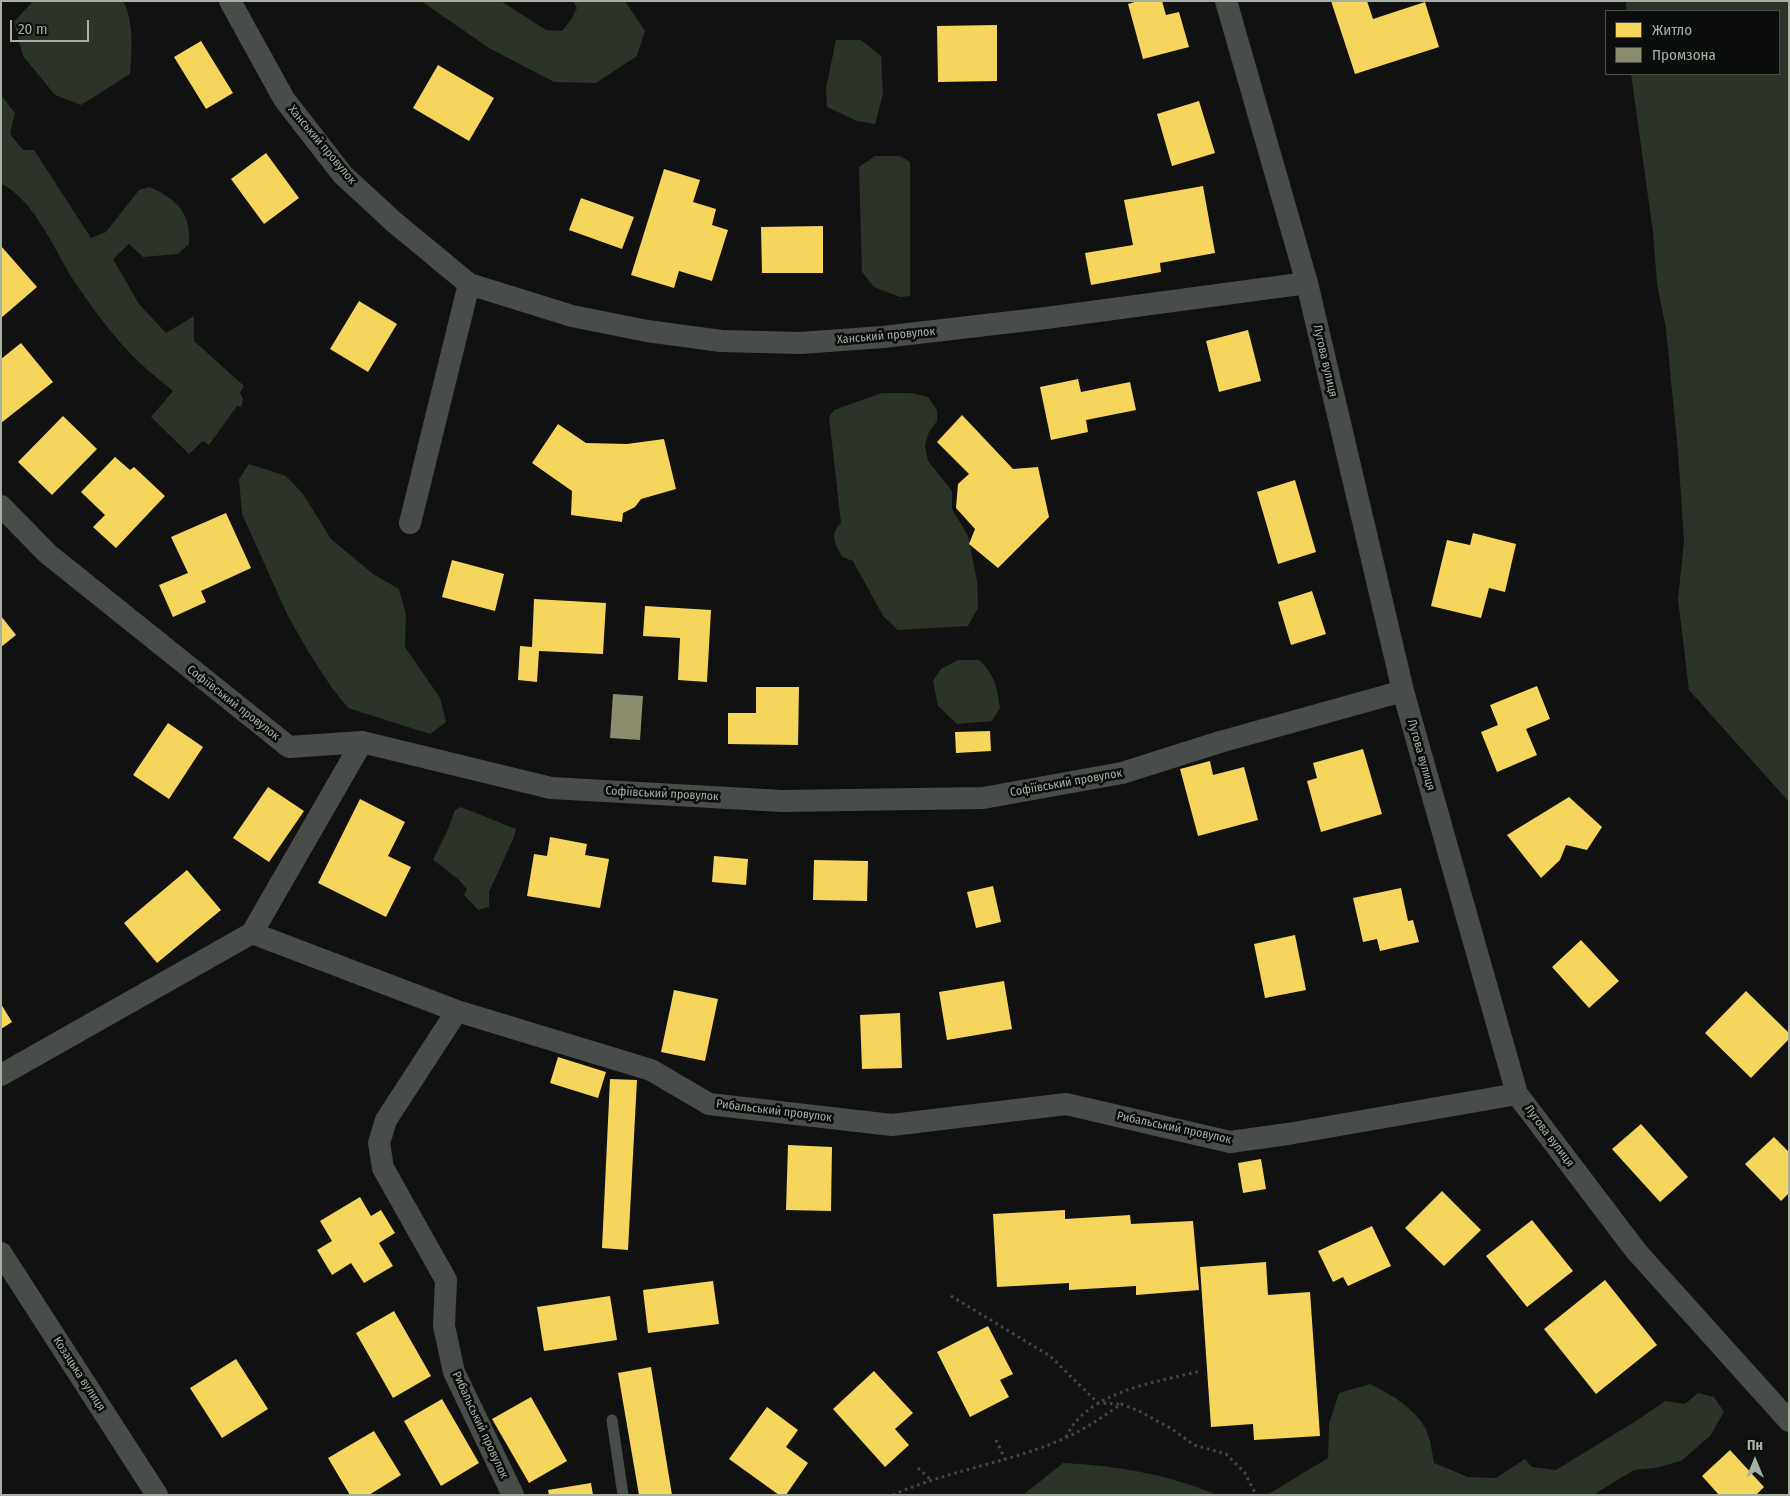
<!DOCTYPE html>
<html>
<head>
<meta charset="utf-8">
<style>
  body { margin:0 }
  #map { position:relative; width:1790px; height:1496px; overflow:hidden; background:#111; font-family:"Fira Sans Condensed",sans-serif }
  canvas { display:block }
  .frame { position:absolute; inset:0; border:2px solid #a6b1a3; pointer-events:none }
  .legend { position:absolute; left:1605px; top:10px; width:175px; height:65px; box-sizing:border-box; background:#0b0c0c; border:1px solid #494e48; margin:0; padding:6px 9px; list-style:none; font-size:15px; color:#a6b1a3 }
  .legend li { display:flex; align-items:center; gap:10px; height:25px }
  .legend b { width:25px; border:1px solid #494e48 }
  .north { position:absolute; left:1730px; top:1436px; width:50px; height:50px; -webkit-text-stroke:4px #0b0c0c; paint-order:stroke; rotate:0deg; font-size:14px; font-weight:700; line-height:20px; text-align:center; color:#a6b1a3 }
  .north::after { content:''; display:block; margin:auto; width:18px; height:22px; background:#a6b1a3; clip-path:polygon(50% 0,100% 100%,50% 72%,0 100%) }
  .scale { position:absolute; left:10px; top:20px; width:79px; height:22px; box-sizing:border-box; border:2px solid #a6b1a3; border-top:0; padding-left:6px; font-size:15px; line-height:18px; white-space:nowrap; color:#a6b1a3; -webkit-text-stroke:4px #0b0c0c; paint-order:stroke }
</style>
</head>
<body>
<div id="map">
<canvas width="1790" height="1496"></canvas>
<div class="frame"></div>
<ul class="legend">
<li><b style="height:14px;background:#f6d55c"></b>Житло</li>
<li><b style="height:14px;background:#8c8c6e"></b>Промзона</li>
</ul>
<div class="north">Пн</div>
<div class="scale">20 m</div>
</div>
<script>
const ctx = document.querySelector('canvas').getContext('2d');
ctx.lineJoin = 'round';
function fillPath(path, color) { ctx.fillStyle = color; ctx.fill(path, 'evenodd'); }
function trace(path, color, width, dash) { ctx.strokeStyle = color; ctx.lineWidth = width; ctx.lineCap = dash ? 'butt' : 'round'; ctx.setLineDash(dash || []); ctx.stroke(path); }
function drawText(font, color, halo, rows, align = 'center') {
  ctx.font = font + ' "Fira Sans Condensed",sans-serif'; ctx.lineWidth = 5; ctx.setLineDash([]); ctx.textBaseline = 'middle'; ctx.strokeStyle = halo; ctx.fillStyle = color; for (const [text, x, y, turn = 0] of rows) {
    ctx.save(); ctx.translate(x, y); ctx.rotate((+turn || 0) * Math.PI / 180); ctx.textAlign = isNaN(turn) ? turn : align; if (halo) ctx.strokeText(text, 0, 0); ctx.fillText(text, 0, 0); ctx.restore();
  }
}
const water = new Path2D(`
  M33,1H123C134,20 132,53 130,74L81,105L55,95L23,56L14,22Z
  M421,1H501L546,30L562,31L571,20L577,8L573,1H625L645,31L637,56L596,83L554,82L489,48Z
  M1626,1H1789V802L1689,690L1678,599L1684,541L1678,452L1666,329L1657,284L1653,232L1631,74H1779V11H1626Z
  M836,40H861L881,56L883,94L875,124L857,121L827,107L826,88Z
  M1,95L15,113L10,134L23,150H34L91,238L106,232L139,190L150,187C177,200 191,212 189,244L178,254L143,257L129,244L113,259L139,304L166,333L194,316V341L244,386L240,393L243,399L241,407L237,406L209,445L203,441L189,454L151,417L173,391C162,382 151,373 141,364C117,342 96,313 78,287C54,252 39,205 1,183Z
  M875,156H900L910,162V296L900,297L874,287L862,272L859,167Z
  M882,393H911L928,397L937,410V421L929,432L925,445L928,461L952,491V509L968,536L977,581L978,608L968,626L898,630L883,616L853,561L842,557C835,543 829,535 841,523L829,417L834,410Z
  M249,464L286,476L303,494L331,539L373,574L399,589L406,614L405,647L440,698L446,722L430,734L348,708L332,688L309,653L288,616L242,514L239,479Z
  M958,660H979C995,675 997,687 1000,708L992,721L957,724L938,706L933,681L941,669Z
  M461,807L516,829L514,837L489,892V907L478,910L464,895L467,889L457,878L433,860L448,829L455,810Z
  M1370,1384C1391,1394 1418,1410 1427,1432C1431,1441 1432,1453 1434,1463L1468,1477L1496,1478L1525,1459L1532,1467L1556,1470L1639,1419L1665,1401L1685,1404L1698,1393L1714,1397L1724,1412L1710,1436L1681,1461L1655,1468L1634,1470L1593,1495H1267L1328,1458L1329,1424L1339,1393Z
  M1063,1463C1116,1465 1169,1475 1218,1495H1023Z`);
const homes = new Path2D(`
  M1138,1H1162L1166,15L1179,12L1189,47L1143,59L1128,4Z
  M1331,1H1367L1373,19L1425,2L1439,47L1355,74Z
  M997,25V81L938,82L937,26Z
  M201,41L233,93L206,109L174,57Z
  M438,65L494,98L469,141L413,108Z
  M1199,101L1215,153L1172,166L1157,114Z
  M266,153L299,198L264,224L231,179Z
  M664,169L700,180L693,202L716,209L712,225L728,230L712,281L679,271L674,288L631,275Z
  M1203,186L1215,253L1160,263L1161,272L1091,285L1085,253L1133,245L1124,200Z
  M581,198L634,217L622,249L569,230Z
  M823,226V273H762L761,227Z
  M1,246L37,287L1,318Z
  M359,301L397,324L368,372L330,349Z
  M1248,330L1261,381L1219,392L1206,341Z
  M21,343L53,382L1,423V359Z
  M1078,379L1081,392L1130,382L1136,410L1086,420L1088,432L1051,440L1040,387Z
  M962,415L1013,469L1038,467L1049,517L998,568L969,544L975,529L956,508L958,484L969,474L937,442Z
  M63,416L97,449L52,495L18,462Z
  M558,424L586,443L627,444L664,439L676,489L641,499L635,507L623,513L622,522L571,515L572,491L532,463Z
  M115,457L130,470L134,467L165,496L116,548L93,527L105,515L81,492Z
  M1295,480L1316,552L1278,564L1257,492Z
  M226,513L251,568L201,591L206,602L173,617L159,585L188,573L171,537Z
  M1473,533L1516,544L1505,592L1489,588L1481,618L1431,606L1447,540L1470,545Z
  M452,560L504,574L495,611L442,597Z
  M1312,591L1326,634L1291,645L1278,602Z
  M534,599L606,603L603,654L539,651L537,682L518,680L520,646L532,647Z
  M645,606L711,610L707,682L678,680L680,638L643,636Z
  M1,616L16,635L1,647Z
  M1537,686L1550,719L1526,729L1537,755L1497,772L1481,732L1498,725L1490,705Z
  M756,687H799L798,745L728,744V713H756Z
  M168,723L203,747L169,799L133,775Z
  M990,731L991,751L956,753L955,732Z
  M1363,749L1382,814L1321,832L1307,781L1317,778L1313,763Z
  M1210,761L1213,775L1244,767L1258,820L1198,836L1180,769Z
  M268,787L304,811L269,862L233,838Z
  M1569,797L1602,827L1587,850L1566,845L1560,860L1541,878L1507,835Z
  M360,799L405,822L388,856L411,867L386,917L318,883Z
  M550,837L587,844L585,855L609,859L600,908L527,896L534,854L547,856Z
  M714,856L748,859L746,885L712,882Z
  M814,860L868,861L867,901L813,900Z
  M187,870L221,910L157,963L124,923Z
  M993,886L1001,922L976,928L967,892Z
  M1401,888L1408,921L1413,920L1419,942L1380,951L1377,939L1363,942L1353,898Z
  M1295,935L1306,990L1265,998L1254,944Z
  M1581,940L1619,981L1589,1008L1552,967Z
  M1004,981L1012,1029L947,1040L939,992Z
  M674,990L718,999L705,1061L661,1052Z
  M1746,991L1789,1033V1039L1751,1078L1705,1033Z
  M1,1004L12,1022L1,1029Z
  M900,1013L902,1068L862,1069L860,1015Z
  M558,1057L606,1072L598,1098L550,1083Z
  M610,1079L637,1080L628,1250L602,1248Z
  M1641,1124L1688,1177L1660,1202L1612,1149Z
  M1774,1137L1789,1152V1193L1781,1201L1745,1164Z
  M788,1145L832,1147L831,1211L786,1210Z
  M1261,1159L1266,1189L1243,1193L1238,1163Z
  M1442,1191L1481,1230L1444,1266L1405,1228Z
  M360,1197L371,1216L381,1210L395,1233L379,1243L393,1266L364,1283L351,1263L332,1275L317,1250L332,1241L320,1221Z
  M1065,1210V1219L1130,1215L1131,1224L1193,1221L1199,1290L1136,1295V1286L1069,1290V1283L997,1287L993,1214Z
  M1532,1220L1573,1271L1527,1307L1486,1256Z
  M1372,1226L1391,1266L1348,1286L1343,1277L1333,1282L1318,1251Z
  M1266,1262L1268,1295L1310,1292L1320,1436L1254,1440L1253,1424L1211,1427L1200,1267Z
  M1605,1280L1657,1345L1596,1394L1544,1329Z
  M713,1281L719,1324L648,1333L643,1290Z
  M610,1296L617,1340L544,1351L537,1307Z
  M394,1311L431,1376L393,1398L356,1333Z
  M988,1326L1013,1374L1000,1380L1009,1397L970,1417L937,1352Z
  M236,1359L268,1409L222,1438L190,1388Z
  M651,1367L672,1495H639L618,1373Z
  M874,1371L913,1413L895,1429L909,1445L885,1467L833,1409Z
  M531,1397L567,1461L529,1483L492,1419Z
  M442,1399L479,1463L441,1486L404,1421Z
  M767,1407L798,1430L786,1447L808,1463L786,1495H779L729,1459Z
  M374,1431L401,1475L369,1495H350L328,1458Z
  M1730,1450L1764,1487L1756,1495H1719L1702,1476Z
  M591,1483L593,1495H549L548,1490Z`);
const industry = new Path2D(`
  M613,694L643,696L640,740L610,738Z`);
const path = new Path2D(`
  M951,1296L1050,1356L1098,1403L1120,1404
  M1066,1437C1087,1391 1157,1382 1201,1371
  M996,1440L1005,1459
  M918,1468L932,1481
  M893,1495C948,1470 1010,1463 1065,1438C1085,1429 1103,1417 1121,1404L1139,1411L1172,1429L1194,1445L1226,1454L1245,1473L1256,1495`);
const service = new Path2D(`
  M612,1420L623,1495`);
const minor = new Path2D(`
  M230,1L284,99L343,175L394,222L469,284L572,316L647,331L721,341L800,343L883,337L1046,318L1307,283
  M1226,1L1307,283L1403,691L1517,1094L1636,1251L1789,1421
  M1,506L48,554L289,747L362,742L551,788L782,801L983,798L1122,773L1220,742L1403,691
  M410,523L469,284
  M252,933L457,1011
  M1,1075L252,933L362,742
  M1,1253L157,1495
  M513,1495L454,1372L444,1326L446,1280L383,1168L379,1143L386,1120L457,1011L651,1070L709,1104L892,1125L1066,1104L1230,1142L1288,1134L1517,1094`);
const streetNames = [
  ["Ханський провулок",322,145,50],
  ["Ханський провулок",886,336,-5],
  ["Лугова вулиця",1325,361,77],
  ["Софіївський провулок",233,703,38],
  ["Лугова вулиця",1421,755,74],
  ["Софіївський провулок",1066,783,-10],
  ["Софіївський провулок",662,794,3],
  ["Рибальський провулок",774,1111,7],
  ["Рибальський провулок",1174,1128,12],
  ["Лугова вулиця",1549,1136,53],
  ["Козацька вулиця",79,1374,57],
  ["Рибальський провулок",480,1425,65]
];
fillPath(water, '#2c3328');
fillPath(homes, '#f6d55c');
fillPath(industry, '#8c8c6e');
trace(path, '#454845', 3, [2.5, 4]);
trace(service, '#494d49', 11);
trace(minor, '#494d49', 22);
drawText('12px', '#a6b1a3', '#0b0c0c', streetNames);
</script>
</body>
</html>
